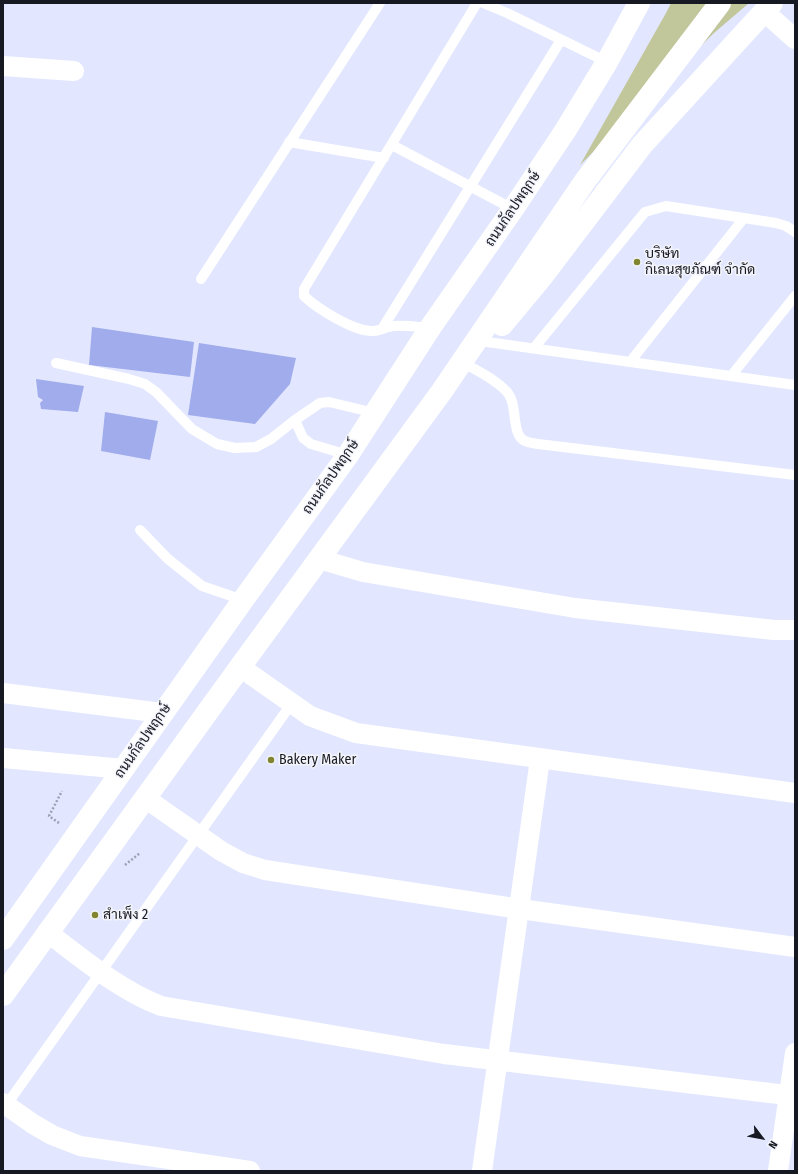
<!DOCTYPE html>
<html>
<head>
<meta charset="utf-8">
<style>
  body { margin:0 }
  #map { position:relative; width:798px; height:1174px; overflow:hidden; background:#e2e7ff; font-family:"Fira Sans Condensed",sans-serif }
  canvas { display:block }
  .frame { position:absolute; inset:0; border:4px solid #161822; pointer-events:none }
  .north { position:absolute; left:742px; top:1118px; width:40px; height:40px; -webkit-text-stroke:3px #f4f5fb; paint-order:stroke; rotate:122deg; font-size:11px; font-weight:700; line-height:16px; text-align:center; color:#161822 }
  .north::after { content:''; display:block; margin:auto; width:14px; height:18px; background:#161822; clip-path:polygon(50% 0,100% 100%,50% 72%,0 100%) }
</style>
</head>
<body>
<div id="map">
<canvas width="798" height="1174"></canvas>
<div class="frame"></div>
<div class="north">N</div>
</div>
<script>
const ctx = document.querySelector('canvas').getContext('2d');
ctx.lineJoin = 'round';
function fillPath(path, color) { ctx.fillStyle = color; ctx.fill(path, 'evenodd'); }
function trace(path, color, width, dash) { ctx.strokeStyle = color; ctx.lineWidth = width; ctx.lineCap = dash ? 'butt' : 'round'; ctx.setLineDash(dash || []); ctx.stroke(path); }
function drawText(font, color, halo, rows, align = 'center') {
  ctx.font = font + ' "Fira Sans Condensed",Sarabun,sans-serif'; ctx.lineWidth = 3; ctx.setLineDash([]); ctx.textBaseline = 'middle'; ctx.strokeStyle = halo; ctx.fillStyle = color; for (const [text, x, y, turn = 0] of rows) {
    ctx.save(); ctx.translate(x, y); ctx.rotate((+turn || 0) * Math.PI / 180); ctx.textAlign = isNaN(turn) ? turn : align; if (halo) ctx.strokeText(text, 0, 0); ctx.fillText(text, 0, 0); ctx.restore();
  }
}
const green = new Path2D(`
  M671,3H749L714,33L580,165L666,13Z`);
const building = new Path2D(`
  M92,327L194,342L190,377L89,365Z
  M199,343L296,358L290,384L255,424L188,415Z
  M36,379L84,386L78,412L41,409L40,403L43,400L38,397Z
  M105,412L158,421L150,460L101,451Z`);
const path = new Path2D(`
  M59,823L49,816L62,791
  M125,865L140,853`);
const service = new Path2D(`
  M483,3L507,13L607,62
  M289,142L384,158
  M392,145L513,209
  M201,279L380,3
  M430,328C418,327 405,325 393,326C386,327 379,331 372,331C353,331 318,309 304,296V289L477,3
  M382,329L561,40
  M487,342L795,385
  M534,348L645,212L666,206L776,223L786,226L795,232
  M630,362L744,218
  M56,363L129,379L145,384L156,392L192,429L217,444L235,448L256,447L271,439L295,420L320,403L329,402L375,413
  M467,365C480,372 496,380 506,391C519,403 510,434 525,441C529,443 534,443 538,444L795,475
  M731,376L795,296
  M295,420L303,438L311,444L348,455
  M140,530L168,559L202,586L243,600
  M5,1107L292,703`);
const minor = new Path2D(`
  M767,14L795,39
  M3,66L74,71
  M319,559L363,572L575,608L774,630H795
  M240,667L310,716L356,733L795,793
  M3,693L162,713
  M3,758L124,769
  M145,798L221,851L243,863L265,870L520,909L795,947
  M47,932C83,959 119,990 161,1006L444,1054L795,1096
  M3,1103L33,1124L52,1135L80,1146L250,1171
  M482,1171L540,759
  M778,1171L795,1053`);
const primary = new Path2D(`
  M502,325L541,278L642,145L772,3
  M3,939L243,600L348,455L430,328L513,209L565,131L607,62L639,3
  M3,995L240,667L442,391L585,181L720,3`);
const markers = [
  [637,262,4,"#818530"],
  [271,760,4,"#818530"],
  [95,915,4,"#818530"]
];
const streetNames = [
  ["ถนนกัลปพฤกษ์",513,209,-56],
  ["ถนนกัลปพฤกษ์",331,477,-55],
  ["ถนนกัลปพฤกษ์",143,741,-55]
];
const poiNames = [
  ["บริษัท",645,254],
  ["กิเลนสุขภัณฑ์ จำกัด",645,270],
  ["Bakery Maker",279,760],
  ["สำเพ็ง 2",103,915]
];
fillPath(green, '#c2c69b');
fillPath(building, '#a0acec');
trace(path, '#9da1b4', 2.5, [2, 2]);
trace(service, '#fff', 10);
trace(minor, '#fff', 20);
trace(primary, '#fff', 22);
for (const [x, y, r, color] of markers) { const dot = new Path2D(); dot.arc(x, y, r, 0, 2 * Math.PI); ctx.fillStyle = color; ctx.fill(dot); trace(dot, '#f4f5fb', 1.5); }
drawText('14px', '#161822', '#f4f5fb', streetNames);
drawText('14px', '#161822', '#f4f5fb', poiNames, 'left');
</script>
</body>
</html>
